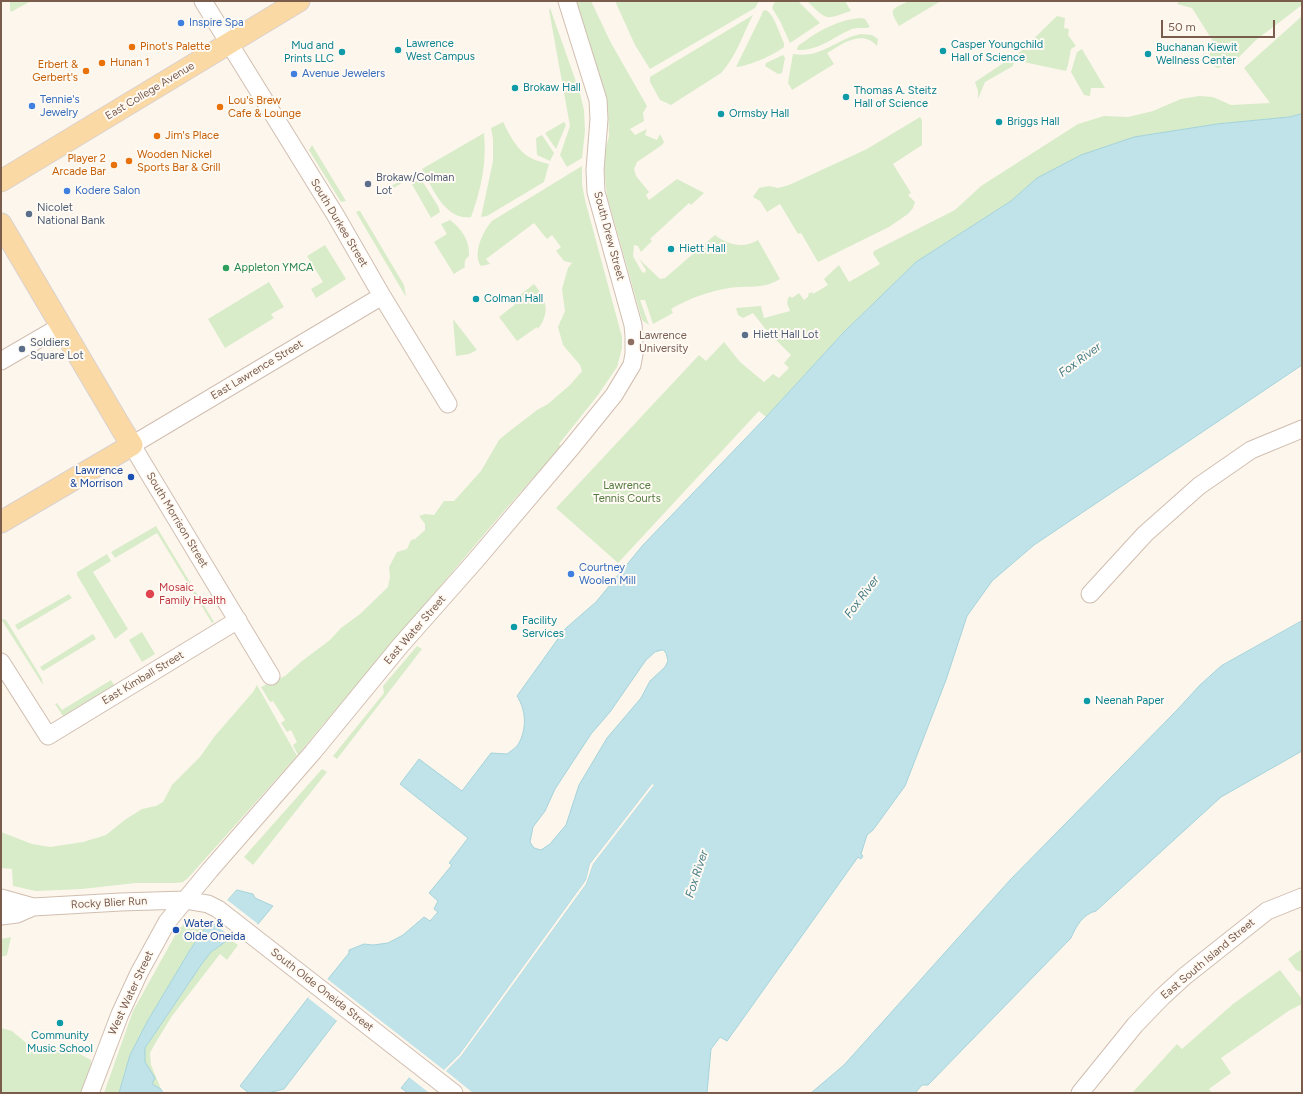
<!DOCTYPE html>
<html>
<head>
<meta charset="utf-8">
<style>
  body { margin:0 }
  #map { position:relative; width:1303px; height:1094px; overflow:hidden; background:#fdf6ec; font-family:Figtree,sans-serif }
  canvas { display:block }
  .frame { position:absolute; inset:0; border:2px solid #7a5c4d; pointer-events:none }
  .scale { position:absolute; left:1161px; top:20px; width:114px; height:18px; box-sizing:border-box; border:2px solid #7a5c4d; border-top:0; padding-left:5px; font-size:12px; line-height:14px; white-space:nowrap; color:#7a5c4d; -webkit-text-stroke:3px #fffaf3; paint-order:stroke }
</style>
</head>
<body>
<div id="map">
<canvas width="1303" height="1094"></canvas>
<div class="frame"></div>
<div class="scale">50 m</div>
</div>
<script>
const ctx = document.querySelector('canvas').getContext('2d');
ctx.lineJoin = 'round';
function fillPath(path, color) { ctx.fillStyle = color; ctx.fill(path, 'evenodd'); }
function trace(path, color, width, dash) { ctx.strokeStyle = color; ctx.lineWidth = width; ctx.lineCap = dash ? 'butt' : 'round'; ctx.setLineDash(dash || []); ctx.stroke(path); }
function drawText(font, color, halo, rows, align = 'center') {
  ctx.font = font + ' Figtree,sans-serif'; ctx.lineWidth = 4; ctx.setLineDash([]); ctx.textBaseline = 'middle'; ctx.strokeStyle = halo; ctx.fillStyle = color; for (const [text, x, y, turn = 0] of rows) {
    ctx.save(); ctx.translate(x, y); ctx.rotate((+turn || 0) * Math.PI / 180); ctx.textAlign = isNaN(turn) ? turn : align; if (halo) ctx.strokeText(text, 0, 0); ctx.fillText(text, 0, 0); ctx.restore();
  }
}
const green = new Path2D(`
  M10,1H31L11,12L10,10Z
  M576,1H591L611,43L647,106L643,113L644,121L630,129L635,135L647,129L645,135L657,140L660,134L664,142L662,145L637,162L634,169L636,176L649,192L646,195L649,200L677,179L704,193L691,205L689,203L650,239L652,241L641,252L638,246L634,245L633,256L642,272L645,273L646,270L639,259L660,279L665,278L715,235C728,245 743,249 758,240L780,279C761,290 749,285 729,288C707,292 690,298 671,309L673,313L653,324L645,300H640L649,325L642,320L607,196L604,169L605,152L609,136L608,109Z
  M615,1H759L755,8L650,69L635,45Z
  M777,1H798L820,23L790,43L780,21L772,8L774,3Z
  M807,1H845L851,11C824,20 828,21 807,1Z
  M909,1H941L899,26C888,8 892,9 909,1Z
  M1179,1H1302V5L1256,40L1238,58L1218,68L1211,65L1208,59L1214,43L1192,8L1177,4Z
  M550,8L580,93L584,110L585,131L582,158L567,167L560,155L570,126L549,10Z
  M766,10C774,14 780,35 784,43V47C774,55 749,66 736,67L761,16L763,11Z
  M753,15C743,34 736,57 721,73L671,105L660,100L650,82V77Z
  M1057,16L1065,18L1064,28L1069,29L1068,35L1076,46L1071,49L1068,65L1066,71L1014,60L1013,66L985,82L978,99V91L975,82L1020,52Z
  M1302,16V114L1037,178L1011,201L916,262L843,333L766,417L759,411L618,563L556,508L699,355L706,361L724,342L740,362L764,382L773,374L779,378L789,368L784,363L791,355L767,331L753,313L743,318L738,315L736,308L761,306L764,318L790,311C788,305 785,301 790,296L792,298L799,293L804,300L809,296L808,294L812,292L813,294L828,285L824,279L839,265L849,282L880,264L873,254L874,251L955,210L981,186L1078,124L1104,116L1128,117L1153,111L1181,99L1199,96L1213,97L1231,105L1270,103L1244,68Z
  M862,18L865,19L870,27C864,29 858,27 852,29C833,37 819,51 797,50C797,45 801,44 805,41C821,29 841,19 862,18Z
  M861,34L872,35L878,39L877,46C862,29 842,44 827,53L834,64L792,90L788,83L793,54C801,55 808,55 815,53C832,48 844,37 861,34Z
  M1082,49L1105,88H1091L1090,96L1084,95L1071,72L1077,52Z
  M783,55L785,58L782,73L778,74L765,66L766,63Z
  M920,117L922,120V145L893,164L911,193L908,195L915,202L913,208L908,214L889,227L818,262L801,233L798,234L780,204L767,212L760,201L753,197L759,188L769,186L778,188L789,185L867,149Z
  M503,122C508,132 516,148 526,155C533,160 541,162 549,164L544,182L487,216L481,217L493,161V139L491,128Z
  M564,122L566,125L556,149L545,133Z
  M484,133C487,162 481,190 471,217C445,221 432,187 422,169Z
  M542,135L554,153L550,161L537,155L536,138Z
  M312,145L346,201L341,202L309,150Z
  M582,166V184L585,200L622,337V348L617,367L598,395L559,444L561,446L504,511L320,728L298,755L293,745L297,742L291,730L287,732L281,723L285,720L273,701L270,702L261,687L285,676L302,661L330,640L341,628L360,614L388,587L390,577L389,567L397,552L407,549L411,540L415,539L425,530V524L419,516L425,514L434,515L444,501H454L481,471L499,440L506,434L537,410L548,404L570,385L582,371L580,365L563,345L558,327L565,311L562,289L568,268L572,263L564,261L556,251L561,247L552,235L547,239L534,223L486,259L490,264L481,266C472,254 483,231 492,221Z
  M412,174H416L419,176L438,206L440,212L431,218L409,179L381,195L379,193Z
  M358,211H360L404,285L406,297L356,212Z
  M450,220C462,229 470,241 469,256C465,259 464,262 465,267L454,274L434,242L447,234L441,224Z
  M325,245L346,279L316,298L311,289L323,282L307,256Z
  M269,282L284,307L271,314L274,318L225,348L208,319Z
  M534,284C546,298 551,312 538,329L537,327L517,341L499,317L518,302L516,298Z
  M453,319L477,350L469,354L456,356Z
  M156,526L214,622L212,623L157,533L115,558L111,552Z
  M107,554L111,561L93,572L128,629L115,639L77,575V572L79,571Z
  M69,594L72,598L18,630L15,625Z
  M1,619L6,620L8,623L42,679L43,685Z
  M142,632L155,654L142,662L129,640Z
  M93,634L96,639L43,671L40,667Z
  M417,646L422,649L337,759L333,756L384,693L383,686Z
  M111,680L114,685L63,716L55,704L57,703L62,710Z
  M257,685L297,756L188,878L183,882L176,883H136L82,889L36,891L13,886L12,869L1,868V832L32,844L50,847L83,842L106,835L126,819L142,809L156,806L163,802L172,785L200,757L214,737L253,692Z
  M322,769L327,772L253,865L244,857Z
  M206,919L209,922L190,950L147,1022L130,1055L119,1093H104L133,1011L178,930L187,921Z
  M11,937L7,955L1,957V939Z
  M230,939L238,945L227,960L220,954L172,1016L156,1042L150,1053L151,1065L161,1089L152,1084L145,1063V1048L201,965L211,952Z
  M1302,949V972L1296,970L1288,959Z
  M1280,970L1302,999V1004L1290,1010L1221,1058L1231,1073L1209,1089L1212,1093H1132L1177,1044L1182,1049L1233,1004Z
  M1,1028L12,1031L30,1046L37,1049L69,1045L78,1053L91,1060V1065L81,1093H1Z`);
const water = new Path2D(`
  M1302,114V365L1034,545L992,581L967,616L946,680L905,786L873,830L867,835L861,854L863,856L861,859L858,857L727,1041L720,1037L711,1049L707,1093H431L440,1077L461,1056L586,884L593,864L653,786L652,784L590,864L586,880L460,1054C447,1067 435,1076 428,1093H408L401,1088L410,1077L337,1020L284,1089L268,1093H249L240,1086L308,998L328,979L349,953V950L364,944L373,945L388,943L403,935L424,917L430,921L438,912L434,909L438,901L429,893L452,865L449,863L468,838L400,784L419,759L462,791L491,753L507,754C511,751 517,747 519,743C527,728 526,710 517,696L565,629L596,602L643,545L766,417L843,333L916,262L1011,201L1037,178L1081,155L1134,137L1217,124L1289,117ZM663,650L666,653L668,661L665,667L650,681L641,698L607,738L579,785L566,825L550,844L541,850L534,848L530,842L533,827L545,811L555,789L591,734L610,712L646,660L655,652Z
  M1302,621V751L1221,797L1096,911C1083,914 1076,926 1071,938L928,1085H922L915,1093H811L844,1065L1010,880L1177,710L1200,685L1221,666Z
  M237,890L253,894L255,898L273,906L258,924L238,933L211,952L201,965L145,1048V1062L155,1078L152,1084L161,1089L163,1093H119L130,1055L147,1022L190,950L209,922Z`);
const pier = new Path2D(`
  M652,784L654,785L593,864L586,884L461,1056L446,1071L473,1093H428V1092L308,998L316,988L326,978L444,1070L460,1054L586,880L590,864Z
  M226,899L258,924L254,928L233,939L209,919Z`);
const minor = new Path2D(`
  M203,1L336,216L382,296L448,404
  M1,361L61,326
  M1090,594L1145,534L1199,486L1251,450L1302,429
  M1,662L48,736L238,620
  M271,676L145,467L132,445L382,296
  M1,898L33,907L121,902L185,900L208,904L218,909L454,1093
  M1,916L17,914L33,907
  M90,1093L120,1014L139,973L167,922L210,870L313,752L400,646L476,560L571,448L614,395L632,365L634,354V336L633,325L596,192L595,170L599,119L598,100L567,1
  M1080,1093L1135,1025L1162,997L1185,976L1267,911L1302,897`);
const major = new Path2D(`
  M1,181L299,1
  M1,224L123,431L132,445L1,522`);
const markers = [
  [181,23,4,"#3f7fe0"],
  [132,47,4,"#e8710a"],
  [398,50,4,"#0f9aa8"],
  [943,51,4,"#0f9aa8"],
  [342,52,4,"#0f9aa8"],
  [1148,54,4,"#0f9aa8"],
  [102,63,4,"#e8710a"],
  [86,71,4,"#e8710a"],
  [294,74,4,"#3f7fe0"],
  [515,88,4,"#0f9aa8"],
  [846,97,4,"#0f9aa8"],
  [32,106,4,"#3f7fe0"],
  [220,107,4,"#e8710a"],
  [721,114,4,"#0f9aa8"],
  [999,122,4,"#0f9aa8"],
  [157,136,4,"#e8710a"],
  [129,161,4,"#e8710a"],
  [114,165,4,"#e8710a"],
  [368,184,4,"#5c6f8a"],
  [67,191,4,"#3f7fe0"],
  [29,214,4,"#5c6f8a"],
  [671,249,4,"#0f9aa8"],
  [226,268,4,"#2e9e5b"],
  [476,299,4,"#0f9aa8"],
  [745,335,4,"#5c6f8a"],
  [631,342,4,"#8d6e63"],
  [22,349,4,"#5c6f8a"],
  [131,477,4,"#1a4fb4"],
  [571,574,4,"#3f7fe0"],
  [150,594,5,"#e0444e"],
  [514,627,4,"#0f9aa8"],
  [1087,701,4,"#0f9aa8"],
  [176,930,4,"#1a4fb4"],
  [60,1023,4,"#0f9aa8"]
];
const shopNames = [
  ["Inspire Spa",189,23],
  ["Avenue Jewelers",302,74],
  ["Tennie's",40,100],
  ["Jewelry",40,113],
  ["Kodere Salon",75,191],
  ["Courtney",579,568],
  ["Woolen Mill",579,581]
];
const cultureNames = [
  ["Lawrence",406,44],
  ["West Campus",406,57],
  ["Casper Youngchild",951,45],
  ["Hall of Science",951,58],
  ["Mud and",334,46,"right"],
  ["Prints LLC",334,59,"right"],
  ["Buchanan Kiewit",1156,48],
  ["Wellness Center",1156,61],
  ["Brokaw Hall",523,88],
  ["Thomas A. Steitz",854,91],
  ["Hall of Science",854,104],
  ["Ormsby Hall",729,114],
  ["Briggs Hall",1007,122],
  ["Hiett Hall",679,249],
  ["Colman Hall",484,299],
  ["Facility",522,621],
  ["Services",522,634],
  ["Neenah Paper",1095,701],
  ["Community",60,1036,"center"],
  ["Music School",60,1049,"center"]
];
const foodNames = [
  ["Pinot's Palette",140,47],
  ["Hunan 1",110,63],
  ["Erbert &",78,65,"right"],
  ["Gerbert's",78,78,"right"],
  ["Lou's Brew",228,101],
  ["Cafe & Lounge",228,114],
  ["Jim's Place",165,136],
  ["Wooden Nickel",137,155],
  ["Sports Bar & Grill",137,168],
  ["Player 2",106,159,"right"],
  ["Arcade Bar",106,172,"right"]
];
const streetNames = [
  ["East College Avenue",150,91,-31],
  ["South Durkee Street",339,223,59],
  ["South Drew Street",609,236,75],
  ["East Lawrence Street",257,370,-31],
  ["South Morrison Street",177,520,59],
  ["East Water Street",415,630,-49],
  ["East Kimball Street",143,678,-31],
  ["Rocky Blier Run",109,903,-3],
  ["East South Island Street",1208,959,-40],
  ["South Olde Oneida Street",322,990,38],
  ["West Water Street",131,993,-65]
];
const serviceNames = [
  ["Brokaw/Colman",376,178],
  ["Lot",376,191],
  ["Nicolet",37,208],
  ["National Bank",37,221],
  ["Hiett Hall Lot",753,335],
  ["Soldiers",30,343],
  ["Square Lot",30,356]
];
const leisureNames = [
  ["Appleton YMCA",234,268]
];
const educationNames = [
  ["Lawrence",639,336],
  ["University",639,349]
];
const transitNames = [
  ["Lawrence",123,471],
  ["& Morrison",123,484],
  ["Water &",184,924,"left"],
  ["Olde Oneida",184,937,"left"]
];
const parkNames = [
  ["Lawrence",627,486],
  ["Tennis Courts",627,499]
];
const healthNames = [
  ["Mosaic",159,588],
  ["Family Health",159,601]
];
const waterNames = [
  ["Fox River",1080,360,-36],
  ["Fox River",862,597,-53],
  ["Fox River",697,874,-72]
];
fillPath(green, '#d8ecc9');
fillPath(water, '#bfe3e8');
trace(water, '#a5d3da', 1);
fillPath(pier, '#fdf6ec');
trace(minor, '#d1beb0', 19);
trace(major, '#dad1cd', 23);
trace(minor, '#fff', 17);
trace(major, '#fbd9a5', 21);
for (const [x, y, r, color] of markers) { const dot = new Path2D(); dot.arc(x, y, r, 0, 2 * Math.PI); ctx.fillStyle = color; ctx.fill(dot); trace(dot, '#fffaf3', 1.5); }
drawText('11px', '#366cbe', '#fffaf3', shopNames, 'left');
drawText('11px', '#0d838f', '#fffaf3', cultureNames, 'left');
drawText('11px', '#c56008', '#fffaf3', foodNames, 'left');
drawText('11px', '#7a5c4d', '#fffaf3', streetNames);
drawText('11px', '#4e5e75', '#fffaf3', serviceNames, 'left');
drawText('11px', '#27864d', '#fffaf3', leisureNames, 'left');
drawText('11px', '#785e54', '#fffaf3', educationNames, 'left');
drawText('11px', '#164399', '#fffaf3', transitNames, 'right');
drawText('11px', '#537a41', '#fffaf3', parkNames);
drawText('11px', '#be3a42', '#fffaf3', healthNames, 'left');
drawText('italic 12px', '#437c86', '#fffaf3', waterNames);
</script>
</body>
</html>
